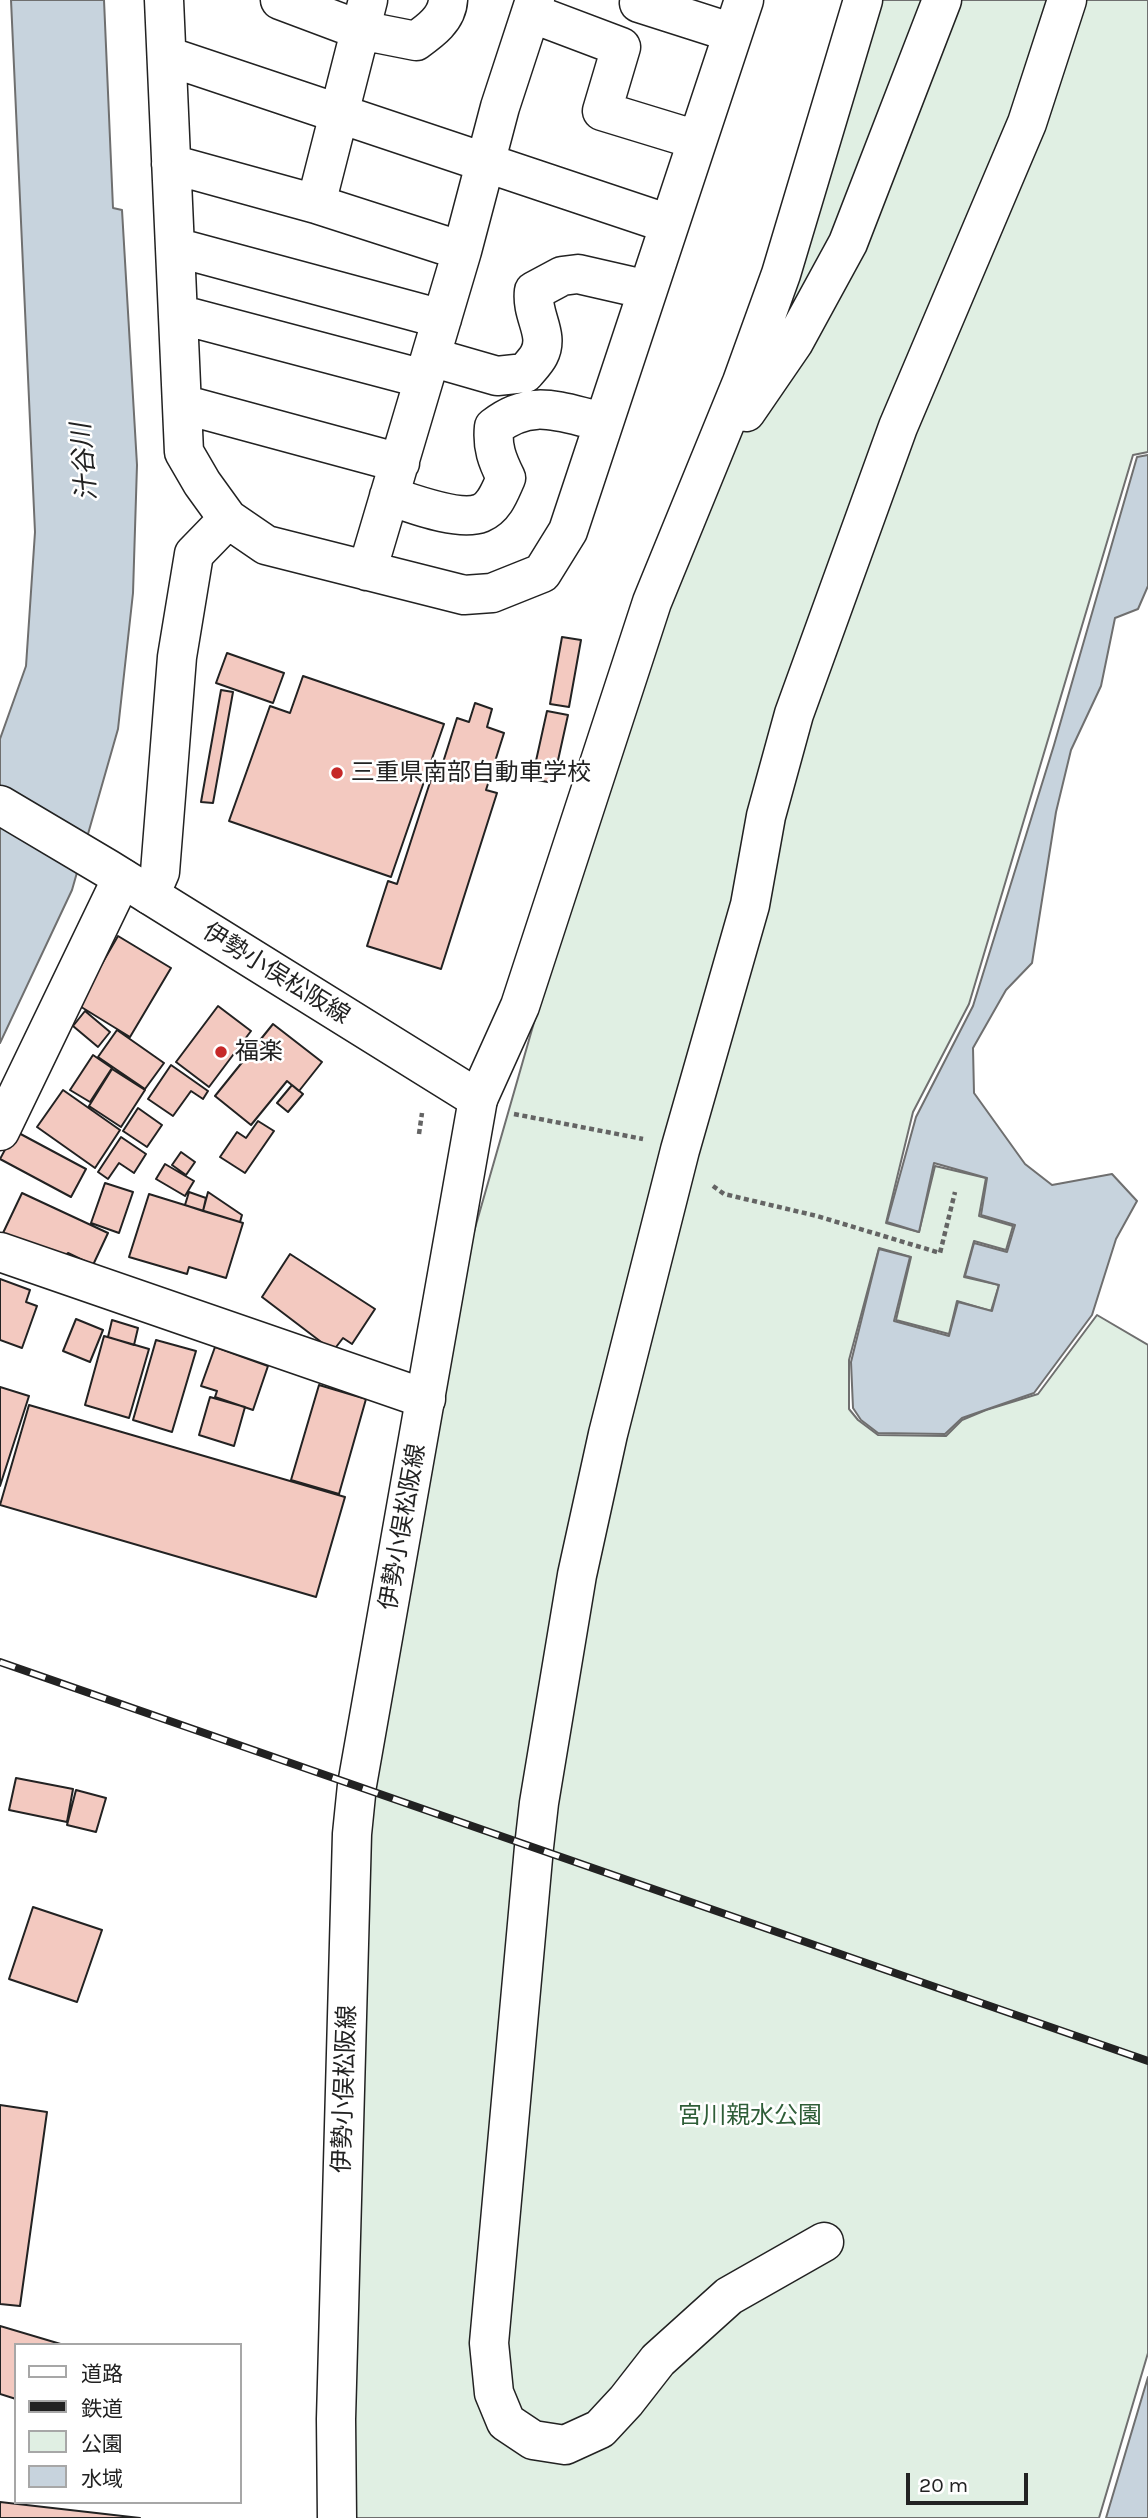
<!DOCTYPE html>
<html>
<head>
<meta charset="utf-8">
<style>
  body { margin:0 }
  #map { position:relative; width:1148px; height:2518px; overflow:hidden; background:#fff; font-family:Karla,"Noto Sans JP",sans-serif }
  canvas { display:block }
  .legend { position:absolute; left:14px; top:2343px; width:228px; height:161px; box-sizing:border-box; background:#fff; border:2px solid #a7a7a7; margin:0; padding:9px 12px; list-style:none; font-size:21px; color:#222 }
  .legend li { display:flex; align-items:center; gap:14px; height:35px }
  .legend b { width:35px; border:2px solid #a7a7a7 }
  .scale { position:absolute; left:906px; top:2473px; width:122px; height:32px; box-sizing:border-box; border:4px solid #222; border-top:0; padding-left:9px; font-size:21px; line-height:24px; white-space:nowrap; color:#222; -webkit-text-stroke:5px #fff; paint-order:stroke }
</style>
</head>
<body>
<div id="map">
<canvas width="1148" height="2518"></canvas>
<ul class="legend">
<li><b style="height:9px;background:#fff"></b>道路</li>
<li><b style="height:9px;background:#222"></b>鉄道</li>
<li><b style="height:19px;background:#e0efe3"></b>公園</li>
<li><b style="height:19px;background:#c7d3dd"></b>水域</li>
</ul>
<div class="scale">20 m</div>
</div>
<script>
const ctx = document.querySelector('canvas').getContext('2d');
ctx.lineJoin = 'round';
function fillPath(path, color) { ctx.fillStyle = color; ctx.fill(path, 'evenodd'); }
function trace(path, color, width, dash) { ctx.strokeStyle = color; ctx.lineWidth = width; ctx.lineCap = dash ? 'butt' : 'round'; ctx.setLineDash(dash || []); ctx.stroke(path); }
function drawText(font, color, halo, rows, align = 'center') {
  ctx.font = font + ' Karla,"Noto Sans JP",sans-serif'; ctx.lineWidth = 5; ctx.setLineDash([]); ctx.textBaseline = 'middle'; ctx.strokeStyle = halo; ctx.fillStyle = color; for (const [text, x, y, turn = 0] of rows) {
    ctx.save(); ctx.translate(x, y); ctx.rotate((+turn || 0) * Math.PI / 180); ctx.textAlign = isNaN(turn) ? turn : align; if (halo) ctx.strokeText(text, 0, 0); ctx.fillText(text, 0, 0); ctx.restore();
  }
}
const green = new Path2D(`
  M862,0H1148V452L1133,455L969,1004L913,1112L886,1223L919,1232L935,1166L986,1178L979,1216L1013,1226L1006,1250L974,1241L964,1277L999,1285L991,1311L957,1301L949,1334L896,1320L911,1257L879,1248L849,1360V1409L858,1420L878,1435L946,1436L962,1420L986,1410L1038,1394L1097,1315L1148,1345V2353L1099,2518H344L357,1785L426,1399L539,1005Z`);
const water = new Path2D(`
  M11,0H104L113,208L122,210L137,465L133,593L118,729L72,890L0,1043V739L26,666L35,532Z
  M1148,455V586L1138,609L1115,618L1101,686L1071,750L1056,812L1032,963L1006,990L973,1048L974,1093L1025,1164L1052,1185L1112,1174L1137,1201L1116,1239L1092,1315L1034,1393L962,1418L945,1434L878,1433L861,1420L853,1408L851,1362L879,1249L910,1257L894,1321L949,1336L958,1302L992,1311L999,1285L965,1276L974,1243L1007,1252L1015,1225L981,1215L987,1178L934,1163L919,1232L887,1222L916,1117L973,1006L1054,745L1137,457Z
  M1148,2377V2518H1106Z`);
const building = new Path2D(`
  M562,637L581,640L569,707L550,704Z
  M227,653L284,673L273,703L216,683Z
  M303,676L444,724L391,877L229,821L270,706L290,713Z
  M221,690L233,692L213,803L201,802Z
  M475,703L492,709L487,727L504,733L486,790L497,793L441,969L367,946L388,881L397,884L434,770L440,772L457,718L469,722Z
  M547,711L568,715L553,783L532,779Z
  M118,936L171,968L130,1037L78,1005Z
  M218,1006L251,1031L209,1087L176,1062Z
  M85,1011L110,1032L98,1047L73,1026Z
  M273,1024L322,1062L299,1091L287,1081L251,1125L215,1096Z
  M117,1030L164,1063L145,1089L98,1057Z
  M93,1055L112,1068L90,1102L70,1090Z
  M171,1065L208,1091L203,1099L191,1091L173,1116L148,1099Z
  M112,1069L145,1090L121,1127L89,1106Z
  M292,1085L303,1094L288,1112L277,1103Z
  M63,1090L120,1130L95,1168L37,1127Z
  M138,1108L162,1125L147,1147L123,1131Z
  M258,1121L274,1131L245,1173L220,1157L237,1132L246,1138Z
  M15,1131L86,1169L71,1197L0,1159Z
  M121,1137L146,1154L134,1173L119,1163L108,1179L98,1172Z
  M181,1152L195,1162L186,1175L172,1165Z
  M165,1164L194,1181L185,1196L156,1179Z
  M105,1183L133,1192L119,1233L91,1223Z
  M189,1192L206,1198L203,1211L185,1205Z
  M208,1192L242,1215L240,1222L203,1211Z
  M22,1193L108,1233L93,1265L68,1253L60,1260L3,1233Z
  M149,1194L243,1223L226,1278L189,1267L187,1274L129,1257Z
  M290,1254L375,1309L352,1344L343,1338L333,1351L262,1297Z
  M0,1279L30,1290L26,1302L37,1306L22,1348L0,1340Z
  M76,1319L103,1330L90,1362L63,1351Z
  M112,1320L138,1328L134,1345L108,1337Z
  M104,1336L149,1349L129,1418L85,1405Z
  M156,1340L196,1351L172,1432L133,1420Z
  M215,1347L268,1366L253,1410L215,1397L217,1391L201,1386Z
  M319,1385L366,1399L339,1494L291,1480Z
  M0,1387L29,1396L0,1486Z
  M210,1397L245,1407L234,1446L199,1435Z
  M29,1405L345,1497L316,1597L0,1505Z
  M16,1778L73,1789L67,1822L9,1810Z
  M76,1790L106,1798L96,1832L67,1825Z
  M33,1907L102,1930L77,2002L9,1979Z
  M0,2105L47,2112L20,2306L0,2304Z
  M0,2326L64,2345H16V2399L0,2394Z
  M0,2502L140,2518H0Z`);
const path = new Path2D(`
  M514,1114L643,1139
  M419,1134L422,1113
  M713,1186L724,1194L817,1216L940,1253L955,1192`);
const minor = new Path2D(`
  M164,0L184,452L202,483L228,519L266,545L464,595L492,593L542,573L568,531L744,0
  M280,0L360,30L416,41C430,31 447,19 448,0
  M640,0L639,3L733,33
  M531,13L621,47L602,111L697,140
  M167,56L669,224
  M171,164L316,204L368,0
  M316,204L462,251
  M175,247L442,319
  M178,314L424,379
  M431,357L497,376L525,373C530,367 536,361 539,355C550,334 531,316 534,291L562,276L578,274L648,290
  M182,404L400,463
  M746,412L794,342L848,243L942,0
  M389,496C411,503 459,522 481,513C495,507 500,491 506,478C497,460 492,447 494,427C532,397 561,413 604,422
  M367,571L462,251L500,107L535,0
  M150,895L160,872L177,657L194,554L228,519
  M478,1099L520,1006L652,602L742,382L781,274L863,0
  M0,1131L122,878
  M0,1252L426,1399
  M824,2242L729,2296L658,2360L626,2401L600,2429L565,2445L533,2440L506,2422L494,2393L489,2343L534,1847L539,1803L577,1575L608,1434L680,1150L750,905L766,816L794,714L898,427L1027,123L1067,0`);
const major = new Path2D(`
  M0,805L108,869L478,1099L357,1785L352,1834L336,2419L337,2518`);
const rail = new Path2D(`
  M0,1662L1148,2061`);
const markers = [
  [337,773,7,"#c62828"],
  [221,1052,7,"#c62828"]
];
const poiNames = [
  ["三重県南部自動車学校",351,773],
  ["福楽",235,1052]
];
const streetNames = [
  ["伊勢小俣松阪線",276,974,32],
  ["伊勢小俣松阪線",403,1527,-80],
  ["伊勢小俣松阪線",345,2089,-88]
];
const parkNames = [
  ["宮川親水公園",750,2116]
];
const waterNames = [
  ["汁谷川",85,462,-95]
];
fillPath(green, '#e0efe3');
trace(green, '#6f6f6f', 2);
fillPath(water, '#c7d3dd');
trace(water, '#6f6f6f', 2);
fillPath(building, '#f3c9c0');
trace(building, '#222', 2);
trace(minor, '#222', 41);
trace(major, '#222', 41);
trace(path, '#646464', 4.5, [5, 3.5]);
trace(minor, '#fff', 38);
trace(major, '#fff', 38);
trace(rail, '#222', 8);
trace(rail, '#fff', 5, [16]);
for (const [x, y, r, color] of markers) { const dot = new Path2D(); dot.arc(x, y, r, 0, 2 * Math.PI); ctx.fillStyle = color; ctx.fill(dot); trace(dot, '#fff', 2.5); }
drawText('24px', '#222', '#fff', poiNames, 'left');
drawText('24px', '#222', '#fff', streetNames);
drawText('24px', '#2f5e38', '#fff', parkNames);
drawText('italic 26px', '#222', '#fff', waterNames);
</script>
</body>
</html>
